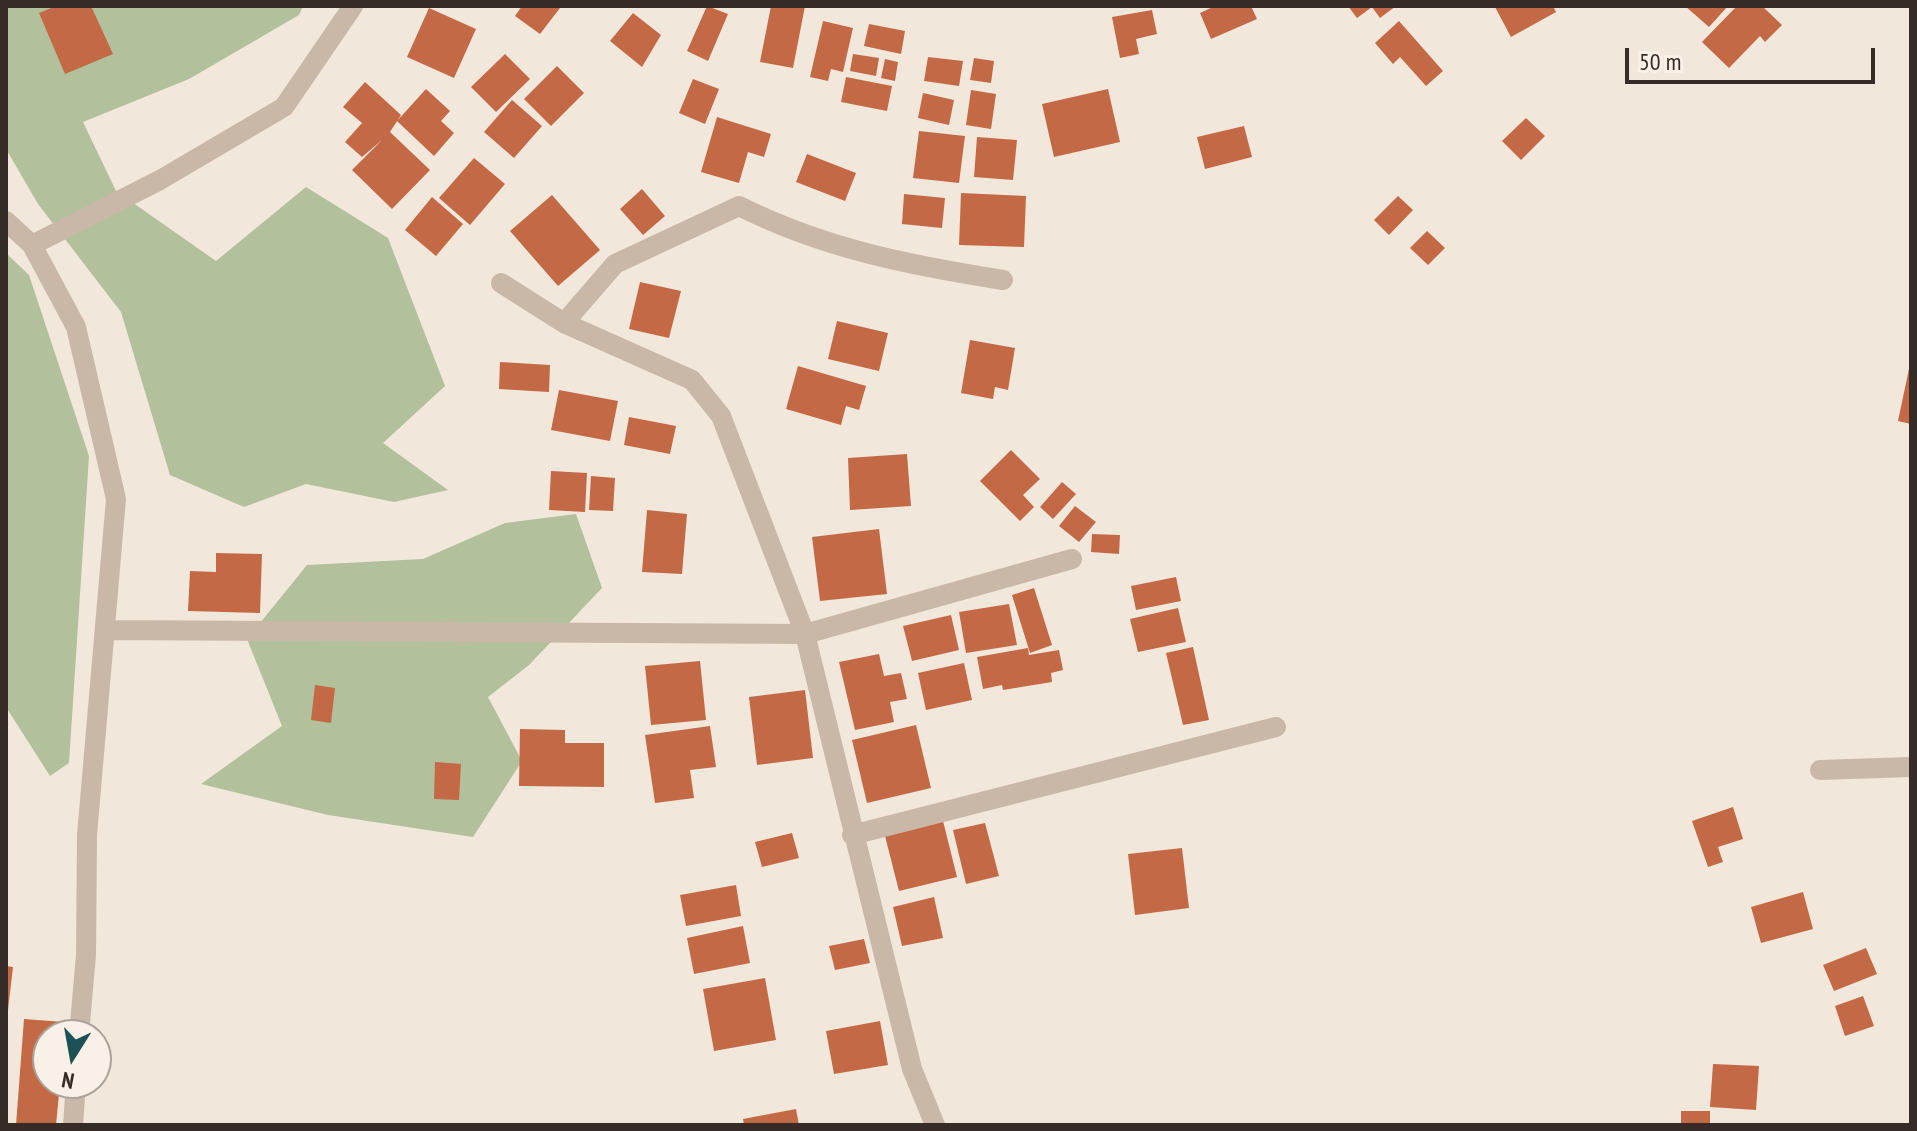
<!DOCTYPE html>
<html>
<head>
<meta charset="utf-8">
<style>
  body { margin:0 }
  #map { position:relative; width:1917px; height:1131px; overflow:hidden; background:#f1e7db; font-family:"PT Sans Narrow",sans-serif }
  canvas { display:block }
  .frame { position:absolute; inset:0; border:8px solid #362c27; pointer-events:none }
  .north { position:absolute; left:32px; top:1019px; width:80px; height:80px; box-sizing:border-box; background:#f9f1e7; border:2px solid #aba29a; border-radius:50%; rotate:191deg; font-size:22px; font-weight:700; line-height:32px; text-align:center; color:#362c27 }
  .north::after { content:''; display:block; margin:auto; width:28px; height:36px; background:#1e5156; clip-path:polygon(50% 0,100% 100%,50% 72%,0 100%) }
  .scale { position:absolute; left:1625px; top:48px; width:250px; height:36px; box-sizing:border-box; border:4px solid #362c27; border-top:0; padding-left:10px; font-size:24px; line-height:28px; white-space:nowrap; color:#362c27; -webkit-text-stroke:6px #f9f1e7; paint-order:stroke }
</style>
</head>
<body>
<div id="map">
<canvas width="1917" height="1131"></canvas>
<div class="frame"></div>
<div class="north">N</div>
<div class="scale">50 m</div>
</div>
<script>
const ctx = document.querySelector('canvas').getContext('2d');
ctx.lineJoin = 'round';
function fillPath(path, color) { ctx.fillStyle = color; ctx.fill(path, 'evenodd'); }
function trace(path, color, width, dash) { ctx.strokeStyle = color; ctx.lineWidth = width; ctx.lineCap = dash ? 'butt' : 'round'; ctx.setLineDash(dash || []); ctx.stroke(path); }
const green = new Path2D(`
  M6,6H303L299,15L189,79L83,122L116,191L216,261L306,187L388,238L445,386L383,443L448,490L394,502L306,484L244,507L170,475L121,312L38,204L6,149Z
  M6,253L29,275L89,456L69,763L50,776L6,707Z
  M576,514L602,588L529,665L488,697L522,761L473,837L328,815L201,784L282,726L247,639L307,565L423,559L505,523Z`);
const building = new Path2D(`
  M56,6H91L113,54L65,74L39,13Z
  M522,6H557L560,8L540,34L515,16Z
  M707,6L728,14L708,61L687,51Z
  M771,6H805L793,68L760,62Z
  M1215,6H1251L1257,19L1211,39L1200,13Z
  M1348,6H1396L1380,18L1372,7L1357,18Z
  M1553,6L1556,12L1511,37L1495,7Z
  M1685,6H1728L1709,27Z
  M1737,6H1762L1782,25L1765,42L1760,36L1729,68L1702,42Z
  M429,8L476,29L454,78L407,57Z
  M1152,10L1157,34L1136,39L1139,54L1120,58L1112,17Z
  M633,13L661,35L642,67L610,41Z
  M823,21L853,28L843,72L831,69L828,81L810,77Z
  M1399,21L1443,71L1426,86L1400,57L1393,64L1375,43Z
  M869,24L905,31L901,54L864,46Z
  M505,54L530,79L496,112L471,87Z
  M853,54L879,58L876,76L850,71Z
  M928,57L963,61L959,86L924,81Z
  M974,58L994,61L991,83L970,80Z
  M885,59L898,62L895,81L881,78Z
  M557,66L584,93L551,126L524,99Z
  M846,77L892,86L887,111L841,102Z
  M693,79L719,89L705,124L679,113Z
  M365,82L401,115L390,132L430,170L392,209L352,170L382,140L362,157L345,142L362,123L343,107Z
  M426,89L450,111L441,121L454,133L434,156L397,121Z
  M1108,89L1120,142L1054,157L1042,104Z
  M971,90L996,94L991,129L966,125Z
  M923,93L954,100L949,125L918,118Z
  M512,100L542,126L514,158L484,132Z
  M717,117L771,134L764,157L748,152L739,183L701,172Z
  M1526,118L1545,136L1521,160L1502,141Z
  M1244,126L1252,157L1205,169L1197,137Z
  M919,131L965,136L959,183L913,178Z
  M977,137L1017,140L1013,180L974,177Z
  M807,154L856,173L845,201L796,182Z
  M474,158L505,184L470,225L439,198Z
  M642,189L665,216L643,235L620,209Z
  M961,193L1026,196L1024,247L959,245Z
  M904,194L945,198L942,228L902,224Z
  M552,195L600,250L558,286L510,231Z
  M1398,196L1413,210L1389,235L1374,220Z
  M432,197L463,224L436,256L405,230Z
  M1427,231L1445,248L1428,265L1410,248Z
  M640,282L681,291L669,338L629,329Z
  M837,321L888,333L879,371L828,359Z
  M970,340L1015,348L1008,390L995,387L993,399L961,393Z
  M500,362L550,365L549,392L499,389Z
  M1910,364H1911V424L1898,421Z
  M798,366L866,386L859,410L846,406L841,425L786,409Z
  M559,390L618,401L610,441L551,430Z
  M629,417L676,426L670,454L624,445Z
  M1011,450L1040,479L1023,495L1034,507L1020,521L980,481Z
  M907,454L911,506L850,510L848,458Z
  M551,471L587,473L585,512L549,510Z
  M591,476L615,478L613,511L589,510Z
  M1062,482L1076,494L1053,519L1040,507Z
  M1075,506L1096,522L1079,542L1059,526Z
  M647,510L687,514L682,574L642,572Z
  M879,529L887,594L820,601L812,537Z
  M1092,534L1120,535L1119,554L1091,552Z
  M216,553L262,554L260,613L188,611L190,571L216,572Z
  M1176,577L1181,601L1136,610L1131,586Z
  M1034,588L1052,645L1030,653L1012,595Z
  M1009,604L1017,645L966,653L959,612Z
  M1178,608L1186,642L1138,652L1130,619Z
  M951,615L959,650L912,661L903,626Z
  M1193,647L1209,720L1183,725L1166,653Z
  M1028,648L1029,655L1059,650L1063,670L1051,673L1052,682L1003,690L1002,685L983,689L977,657Z
  M879,654L884,676L901,673L907,699L890,702L894,722L855,730L839,662Z
  M700,661L706,720L651,725L645,666Z
  M964,663L972,700L926,710L918,673Z
  M315,685L335,688L331,723L311,720Z
  M805,690L813,758L757,765L749,697Z
  M916,725L931,788L867,803L852,740Z
  M710,726L716,767L690,770L694,798L655,803L645,735Z
  M520,729L565,730V743H604V787L519,786Z
  M435,762L461,764L459,800L434,799Z
  M1733,807L1743,839L1718,847L1723,862L1708,867L1692,821Z
  M943,821L957,877L899,891L885,836Z
  M985,823L999,876L966,884L953,830Z
  M792,833L799,858L762,867L755,842Z
  M1182,848L1189,908L1135,915L1128,854Z
  M736,885L741,916L686,926L680,895Z
  M1803,892L1813,929L1761,943L1751,907Z
  M934,897L943,938L902,946L893,907Z
  M743,926L750,963L694,974L687,938Z
  M864,939L870,963L835,970L829,946Z
  M1866,948L1877,974L1834,991L1823,965Z
  M6,966L13,967L8,1010H6Z
  M765,978L776,1040L714,1051L703,989Z
  M1863,996L1874,1026L1845,1036L1835,1006Z
  M24,1019L64,1022L63,1035H48V1083H60L56,1125H16Z
  M880,1021L888,1065L834,1074L826,1031Z
  M1713,1064L1759,1066L1756,1110L1710,1107Z
  M796,1109L799,1125H744L743,1119Z
  M1681,1111H1710V1125H1681Z`);
const minor = new Path2D(`
  M6,221L32,245L76,327L116,499L87,835L86,955L79,1035
  M32,245L160,180L284,107L353,6
  M501,283L564,323L692,380L721,416L805,634L912,1069L935,1125
  M564,323L615,264L739,206C825,249 909,265 1003,280
  M105,630L805,634L1072,559
  M1820,770L1911,767
  M852,835L1276,727
  M73,1125L76,1083`);
fillPath(green, '#b2c09b');
fillPath(building, '#c46946');
trace(minor, '#c9b8a7', 20);
</script>
</body>
</html>
